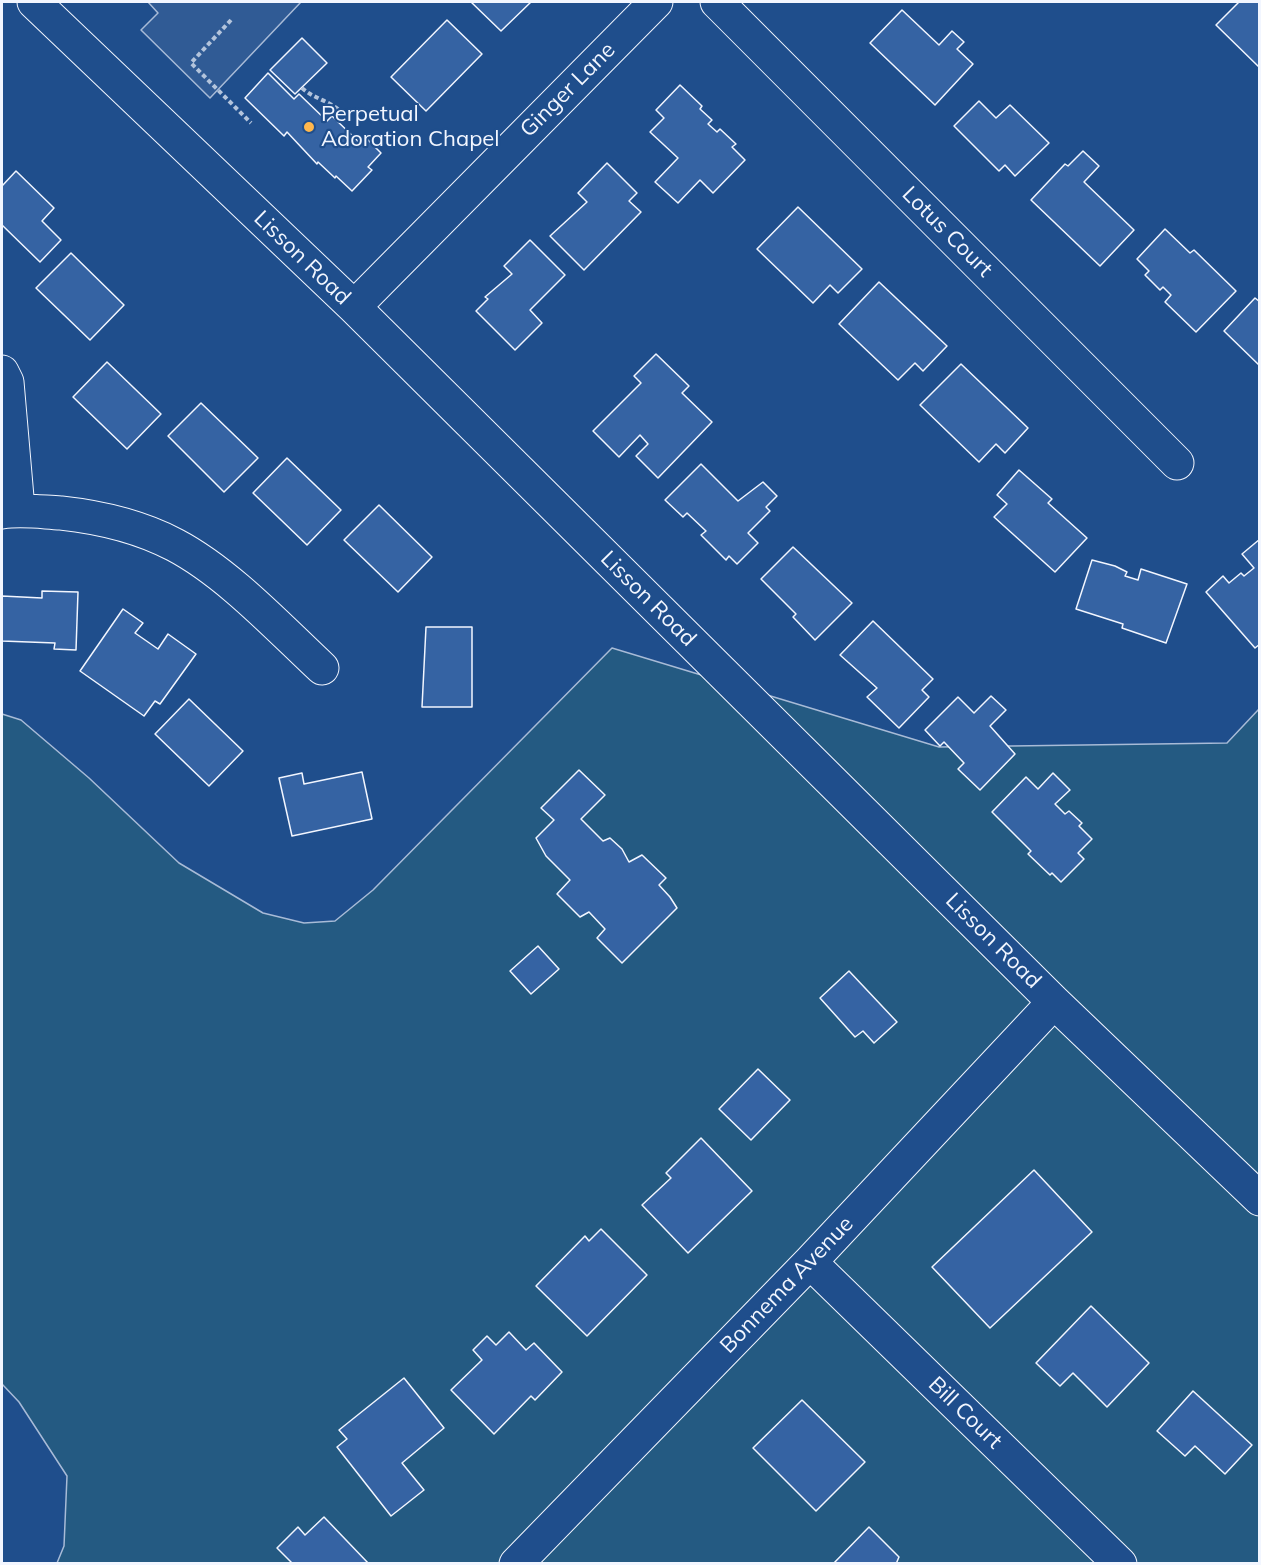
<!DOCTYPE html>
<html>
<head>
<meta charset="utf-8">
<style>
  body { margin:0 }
  #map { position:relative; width:1261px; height:1565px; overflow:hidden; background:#1f4e8c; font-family:Mulish,sans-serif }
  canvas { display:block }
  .frame { position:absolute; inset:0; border:3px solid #f2f6ff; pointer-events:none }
</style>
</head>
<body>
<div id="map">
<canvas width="1261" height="1565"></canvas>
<div class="frame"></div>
</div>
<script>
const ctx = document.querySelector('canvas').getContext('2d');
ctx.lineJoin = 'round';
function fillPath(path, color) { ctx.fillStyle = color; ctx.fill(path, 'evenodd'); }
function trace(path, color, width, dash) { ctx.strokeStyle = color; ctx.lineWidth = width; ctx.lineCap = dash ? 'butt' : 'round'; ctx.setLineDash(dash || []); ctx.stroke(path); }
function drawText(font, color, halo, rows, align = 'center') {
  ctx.font = font + ' Mulish,sans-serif'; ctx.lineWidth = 4.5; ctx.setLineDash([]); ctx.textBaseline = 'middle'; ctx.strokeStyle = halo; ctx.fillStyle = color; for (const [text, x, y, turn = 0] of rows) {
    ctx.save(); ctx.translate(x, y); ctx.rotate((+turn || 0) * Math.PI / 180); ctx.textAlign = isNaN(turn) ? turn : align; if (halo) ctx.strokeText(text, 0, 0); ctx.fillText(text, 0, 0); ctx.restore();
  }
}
const green = new Path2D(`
  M612,648L939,747L1227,743L1259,709V1563H57L64,1546L67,1476L19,1402L2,1384V714L21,720L89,778L179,863L263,913L304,923L335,921L373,890Z`);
const parking = new Path2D(`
  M148,2H301L210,98L141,30L158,13Z`);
const building = new Path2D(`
  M471,2H531L501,31Z
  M1239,2H1260V68L1216,25Z
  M902,10L939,45L952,31L964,42L957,49L973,64L935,105L870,43Z
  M447,20L482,54L426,111L391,77Z
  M302,38L327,63L295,94L270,70Z
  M268,73L294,99L299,94L327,121L332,116L361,144L366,138L381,153L368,167L372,170L352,191L336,176L335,178L318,162L317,164L287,132L284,136L245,98Z
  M680,85L702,106L700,109L712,120L708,124L717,132L720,129L736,144L732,147L745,160L713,193L700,180L678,203L655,182L678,158L650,132L664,118L656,110Z
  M979,101L996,118L1010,105L1049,143L1015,176L1005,165L999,171L954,126Z
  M1083,151L1099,166L1084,182L1134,230L1100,266L1031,200L1065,164L1068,166Z
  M607,163L637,193L629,201L641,212L584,270L550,236L587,202L578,193Z
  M16,171L54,208L42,221L61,240L40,262L2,225V186Z
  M798,207L862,269L838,293L830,285L813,303L757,249Z
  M1165,229L1190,253L1194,250L1236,291L1196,332L1165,302L1171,295L1163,287L1160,290L1145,275L1149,271L1137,259Z
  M530,240L565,275L530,310L542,323L515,350L476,311L488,299L485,297L512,274L504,266Z
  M71,253L124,305L90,340L36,288Z
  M879,282L947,346L923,371L915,363L898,380L839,324Z
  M1255,298L1260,302V366L1224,331Z
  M656,354L689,386L682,393L712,422L658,478L636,456L648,444L640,435L619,457L593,431L641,383L634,376Z
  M107,362L161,414L127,449L73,397Z
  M961,364L1028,428L1005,453L996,444L979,462L920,405Z
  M201,403L258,458L224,492L168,436Z
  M287,458L341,510L307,545L253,493Z
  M701,464L738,501L763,482L777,496L766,507L770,511L748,533L758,543L737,564L729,556L726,560L701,535L706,531L687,513L683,517L665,500Z
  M1019,470L1052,499L1048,503L1087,538L1055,572L994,517L1007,504L997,495Z
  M379,505L432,557L398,592L344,540Z
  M1260,539V644L1255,648L1206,592L1223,576L1229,583L1241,573L1244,576L1254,568L1242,554Z
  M793,547L852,603L815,640L793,617L796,614L761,579Z
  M1092,560L1115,566L1127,572L1125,576L1138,580L1141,569L1187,584L1166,643L1122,628L1123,624L1076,609Z
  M42,591L78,592L76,650L54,649L55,643L2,641V596L42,598Z
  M123,609L143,623L135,633L158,649L168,634L196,654L160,704L155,701L144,716L80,671Z
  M873,621L933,679L922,690L929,697L899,728L867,697L877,688L840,655Z
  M426,627H472V707H422Z
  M991,696L1006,710L990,726L1015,754L980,790L958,769L964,763L944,742L940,746L925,730L958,697L974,713Z
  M189,699L243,751L209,786L155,734Z
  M579,770L605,795L581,819L603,841L610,838L622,849L629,862L642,855L666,878L659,885L670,897L677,908L622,963L597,938L605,929L589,912L580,917L557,894L570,880L546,856L536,838L554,820L541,808Z
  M362,772L372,819L292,836L279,778L302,773L304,784Z
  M1053,773L1070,790L1055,804L1065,814L1069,811L1082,823L1079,826L1092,839L1078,853L1084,859L1061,882L1052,873L1050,875L1028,854L1031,851L992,812L1026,777L1038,789Z
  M538,946L559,969L531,994L510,971Z
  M849,971L897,1022L874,1043L863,1031L855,1037L820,998Z
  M758,1069L790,1100L751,1140L719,1109Z
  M701,1138L752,1191L688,1253L642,1205L671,1178L666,1173Z
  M1034,1170L1092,1232L990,1328L932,1267Z
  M601,1229L647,1275L587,1336L536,1286L585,1236L589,1241Z
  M1091,1306L1149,1363L1107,1407L1073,1373L1060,1386L1036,1363Z
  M509,1332L526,1350L534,1343L562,1372L535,1400L531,1396L494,1434L451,1390L482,1360L473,1350L487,1336L496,1345Z
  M404,1378L444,1428L402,1463L424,1490L391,1516L337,1447L347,1439L339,1430Z
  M1193,1391L1252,1445L1225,1474L1195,1446L1185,1456L1157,1431Z
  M802,1400L865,1462L816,1511L753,1448Z
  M324,1517L369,1564H293L277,1548L298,1527L305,1535Z
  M869,1527L899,1557L896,1564H833Z`);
const path = new Path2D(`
  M231,20L191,63L251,123
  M302,88C314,99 331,101 342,113`);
const minor = new Path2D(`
  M34,2L354,307L1054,1002L1260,1199
  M717,2L1177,463
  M354,307L656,2
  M2,372L7,382L18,509
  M2,512C22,509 41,512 61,513C98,517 141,527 175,545C228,573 278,627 322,668
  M810,1262L1120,1564
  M516,1564L810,1262L1054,1002`);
const markers = [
  [309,127,6,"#ffb74d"]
];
const streetNames = [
  ["Ginger Lane",568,90,-45],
  ["Lotus Court",947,232,45],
  ["Lisson Road",302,258,44],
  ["Lisson Road",648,599,45],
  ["Lisson Road",993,941,45],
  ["Bonnema Avenue",787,1285,-46],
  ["Bill Court",965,1413,44]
];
const poiNames = [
  ["Perpetual",321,114],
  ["Adoration Chapel",321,139]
];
fillPath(green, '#245a82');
trace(green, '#a8bbd7', 1.5);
fillPath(parking, '#305b95');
trace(parking, '#a8bbd7', 1.5);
fillPath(building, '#3563a3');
trace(building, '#f2f6ff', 1.5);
trace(minor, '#f2f6ff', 35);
trace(path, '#b3c4dc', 4, [4.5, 3]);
trace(minor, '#1f4e8c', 33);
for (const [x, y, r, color] of markers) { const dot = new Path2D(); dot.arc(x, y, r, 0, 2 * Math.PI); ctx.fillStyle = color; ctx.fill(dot); trace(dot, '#1f4e8c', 2); }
drawText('22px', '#f2f6ff', '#1f4e8c', streetNames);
drawText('22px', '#f2f6ff', '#1f4e8c', poiNames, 'left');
</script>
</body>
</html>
